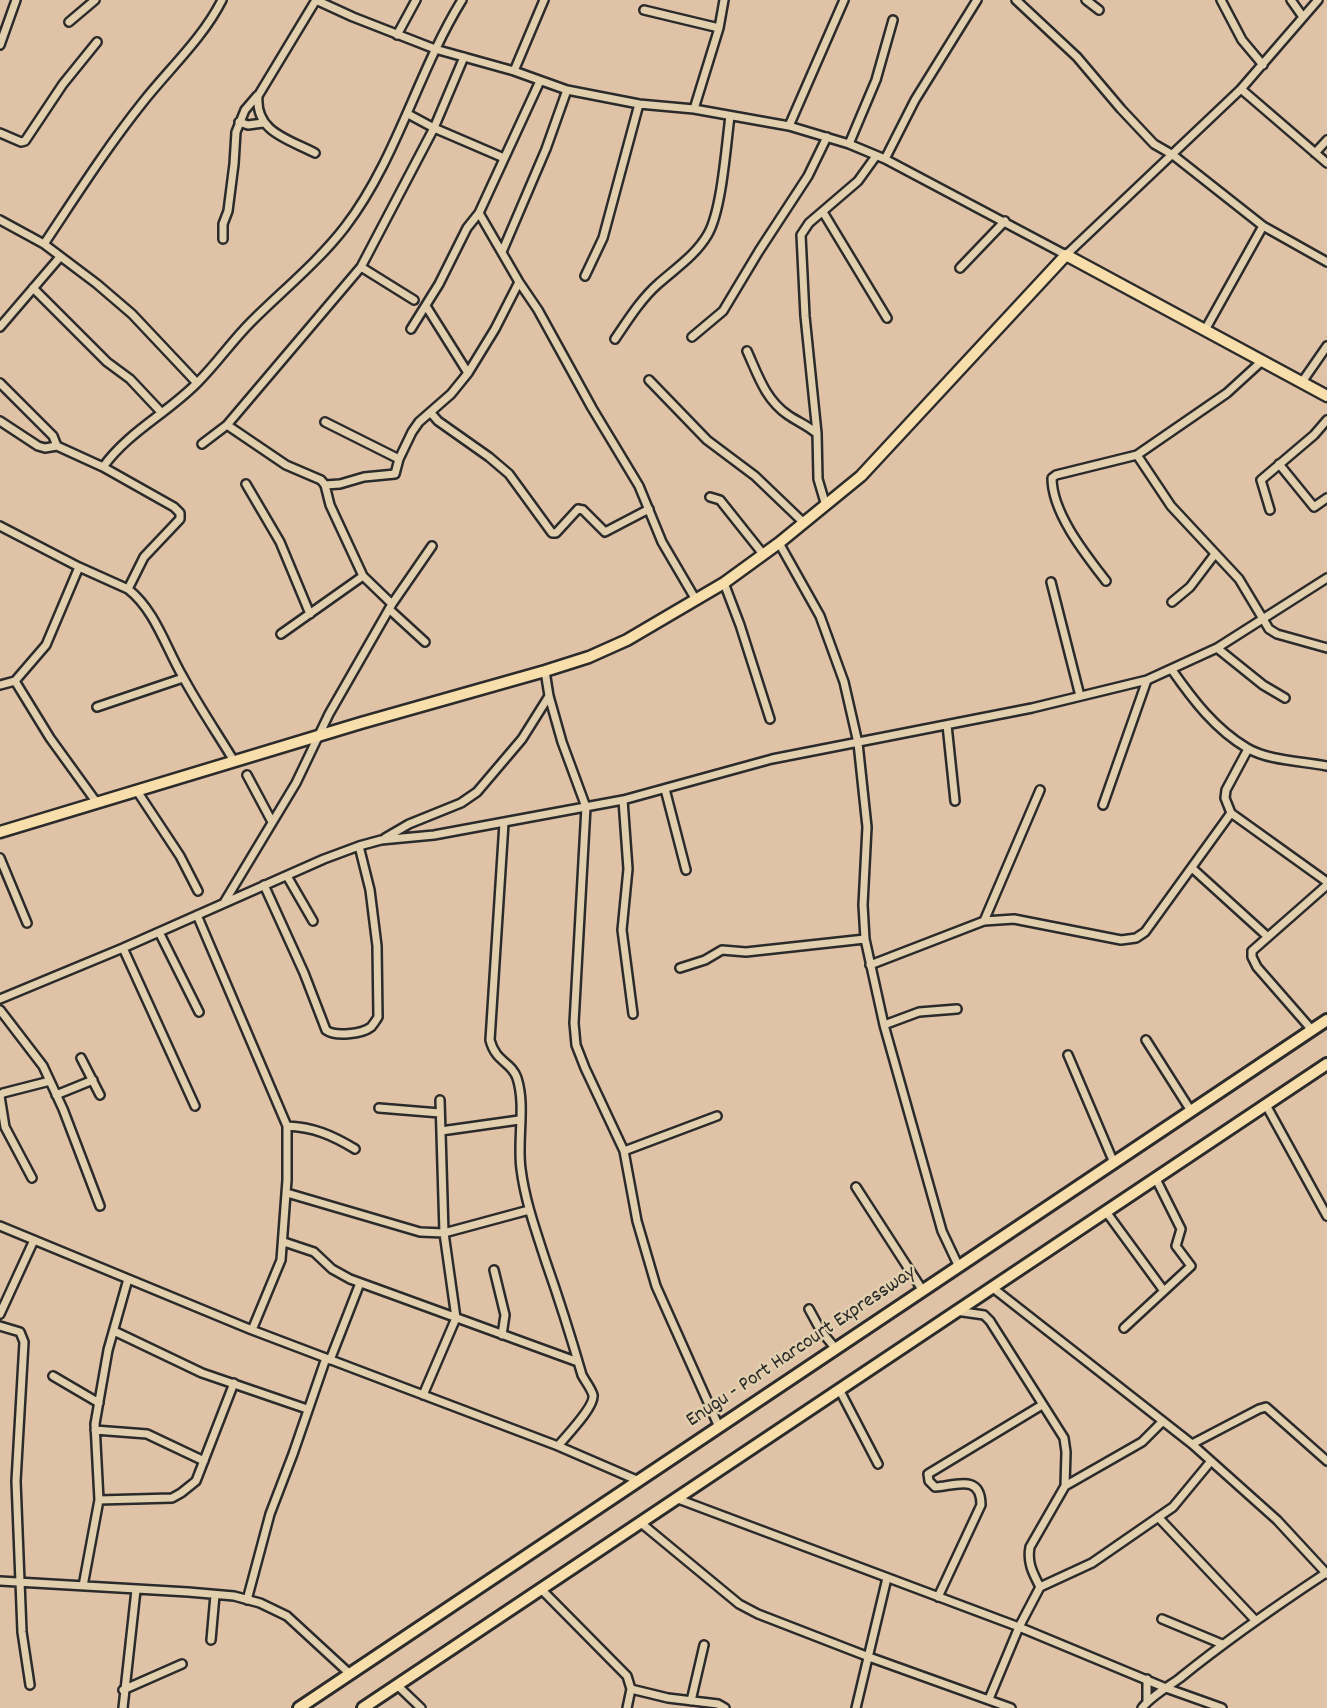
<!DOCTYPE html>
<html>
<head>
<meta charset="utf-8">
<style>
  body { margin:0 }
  canvas { display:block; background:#e0c2a7 }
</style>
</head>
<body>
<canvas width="1327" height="1708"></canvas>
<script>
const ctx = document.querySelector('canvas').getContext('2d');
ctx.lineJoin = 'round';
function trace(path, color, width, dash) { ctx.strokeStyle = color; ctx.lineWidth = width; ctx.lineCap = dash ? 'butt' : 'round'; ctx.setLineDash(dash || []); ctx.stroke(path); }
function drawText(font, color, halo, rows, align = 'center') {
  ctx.font = font + ' Dekko,sans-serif'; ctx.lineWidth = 5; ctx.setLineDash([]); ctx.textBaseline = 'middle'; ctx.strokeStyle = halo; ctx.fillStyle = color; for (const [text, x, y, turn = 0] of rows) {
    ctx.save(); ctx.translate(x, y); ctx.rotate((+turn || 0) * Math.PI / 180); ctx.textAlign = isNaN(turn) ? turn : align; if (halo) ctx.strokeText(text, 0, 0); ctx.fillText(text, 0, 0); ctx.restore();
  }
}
const minor = new Path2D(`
  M316,0L353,17L435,49L514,71L567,90L639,104L694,109L789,126L849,144L885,159L1066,255L1241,89L1318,0
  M1016,0L1077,57L1121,109L1154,144L1173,155L1263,226L1327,262
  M1086,0L1099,10
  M1221,0L1242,40L1263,65
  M1291,0L1303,17
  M644,10L719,28
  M69,22L95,0
  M397,35L416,0
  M0,45L16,0
  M514,71L544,0
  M540,81L479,213L519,282L538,310L592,408L639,486L662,542L696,600
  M1241,89L1327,163
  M694,109L719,28L724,0
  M408,114L434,128L504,158
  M239,122L248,125L263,123
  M789,126L844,0
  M0,133L21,142L25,141L63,84L97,42
  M849,144L876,80L893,20
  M315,153C288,139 255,132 258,96L316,0
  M1315,153L1327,140
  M885,159L915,100L977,0
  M823,212L887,318
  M0,220L44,244L97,284L132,314L197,383
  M223,239V224L228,211L234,164L236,132L245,110L257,96
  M44,244C76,196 107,147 143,102C169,69 203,38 222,0
  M502,252L546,149L567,90
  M361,267L414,300
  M960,268L1005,221
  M585,276L603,238L639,104
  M33,288L107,362L130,379L161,412
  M426,306L468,373
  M0,327L60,257
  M411,329L439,284L467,228L479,213
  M1205,330L1263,226
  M692,337L723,311L759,251L808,176L827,137
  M615,339C628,320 641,299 658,284C676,268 696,255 708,234C722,209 726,146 730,116
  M747,351C758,375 765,399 788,415C798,422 807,425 816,433
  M1262,361L1227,393L1137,455L1171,506L1239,579L1269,629L1277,634L1327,648
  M649,380L707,440L755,476L804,523
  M1302,382L1327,346
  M0,383L53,436L57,446
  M431,413L438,421L489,457L509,474L552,533H556L578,509L583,510L605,532L649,509
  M0,421L38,446L45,448L57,446L103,467L174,507L180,513V519L144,557L128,589
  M325,422L399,459
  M227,425L361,267L434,128L464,57
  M202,444L227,425L286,465L321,480L325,485L330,505L363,576L392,604
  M1279,464L1314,507L1327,498
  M103,467C129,431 168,413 198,382C217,363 232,341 251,322C282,291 318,262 345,227C397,159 417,73 462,0
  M246,484L280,542L310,614
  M325,485L340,484L364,477L395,474L399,459L412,432L419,422L451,394L468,373L495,329L519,282
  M710,497L720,500L763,554
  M826,506L818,479L817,433L805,316L801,235L809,223L858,181L876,156
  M1270,510L1261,480L1314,435L1327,420
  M0,526L79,567L128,589C155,610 166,648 183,677C198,705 217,733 234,761
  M779,543L820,616L844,682L858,743L867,827L863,905L865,939L884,1025L942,1231L959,1267
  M1106,581C1086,555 1052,513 1052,478L1056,475L1137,455
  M1051,582L1080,696
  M724,583L740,625L770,719
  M1172,602L1190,587L1215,554
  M389,609L425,642
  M281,634L363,576
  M1217,648L1263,685L1285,698
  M1172,670C1193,700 1215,729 1247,748C1269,761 1302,761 1327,766
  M545,671L549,696L562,742L586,807L574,1023L576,1045L585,1068L624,1151L637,1221L656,1286L719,1427
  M15,681L50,738L97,803
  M0,685L15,681L46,645L79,567
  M97,707L183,678
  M947,725L955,801
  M1248,749L1226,790L1225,798L1231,813L1327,882
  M247,775L271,820
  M665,789L686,870
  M137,791L180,856L198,891
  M623,800L628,869L622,930L633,1014
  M1103,805L1147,680
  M504,823L490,1040C496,1063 511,1061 517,1078C526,1106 517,1139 521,1169C525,1201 536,1231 546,1262C559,1299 571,1337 582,1375C585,1381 591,1388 593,1395C595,1407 566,1436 558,1446
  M385,838L409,824L461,803L477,792L522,739L549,696
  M0,858L27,923
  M1192,868L1268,937
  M287,876L313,921
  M264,885L304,973L326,1030C335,1037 362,1034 371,1027C372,1026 377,1019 378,1017L377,946L370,890L359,846
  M225,901L296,783L329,714L392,604L432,546
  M197,915L287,1126V1180L281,1260L252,1330
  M984,921L1040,790
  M159,932L199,1012
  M123,948L195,1106
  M870,965L984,921L1014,919L1121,940L1136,938L1145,932L1231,813
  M680,968L705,960L722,950L746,952L865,939
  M0,999L123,948L324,859L359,846L381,840L434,835L623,800L772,759L1032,708L1147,680L1217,648L1327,578
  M0,1010L43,1066L63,1109L100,1206
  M884,1025L919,1012L957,1009
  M1312,1030L1257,967L1252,957V951L1327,885
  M1146,1040L1191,1111
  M1068,1055L1114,1163
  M81,1058L100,1095
  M56,1095L93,1080
  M1266,1105L1327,1216
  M379,1108L440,1113
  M287,1126C313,1127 332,1135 355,1149
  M441,1131L519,1120
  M624,1151L717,1116
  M32,1178L5,1127L0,1096L3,1093L50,1081
  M856,1187L923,1291
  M287,1193L420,1232L444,1233L529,1210
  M1107,1213L1164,1291
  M0,1226L252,1330L558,1446L639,1481
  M284,1242L314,1252L332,1269L350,1279L578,1362
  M494,1270L505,1315L502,1335
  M993,1288L1192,1444L1277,1520L1327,1574
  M809,1309L821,1331L836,1349
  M956,1311L984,1315L990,1321L1064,1438L1066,1452L1065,1486
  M0,1314L34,1240
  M0,1326L20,1332L24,1342L16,1481L22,1632L30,1685
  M1124,1328L1191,1266L1176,1246L1181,1229L1156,1179
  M114,1331L202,1373L307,1409
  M330,1360L360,1283
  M53,1376L99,1403
  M839,1389L878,1464
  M423,1395L456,1318L444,1233L440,1100
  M95,1430L147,1434L204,1461
  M1192,1444L1259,1409L1266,1407L1327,1461
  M678,1499L1019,1627L1166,1688L1222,1708
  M99,1500L172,1498L181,1493L196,1481L234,1383
  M1158,1517L1256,1621
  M641,1523L739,1604L758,1614L869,1657L1011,1708
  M0,1581L188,1592L234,1596L260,1603L287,1616L350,1674
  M83,1586L99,1500L95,1424L108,1350L128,1279
  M1040,1587C1033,1573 1027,1563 1030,1547L1065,1486L1142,1442L1162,1422
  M541,1589L627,1676L631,1689L627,1708
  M938,1597L981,1505C981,1473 954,1486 935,1487L929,1481L928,1474L1042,1405
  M247,1600L270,1514L293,1454L326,1358
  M1162,1619L1222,1644
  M211,1640L215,1595
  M397,1685L421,1708
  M631,1689L668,1698L718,1704L725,1708
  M123,1690L182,1664
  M989,1699L1019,1627L1040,1587L1092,1563L1173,1507L1211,1461
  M691,1701L704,1645
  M1147,1701V1679
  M123,1708L136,1590
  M856,1708L887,1578
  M1142,1708C1151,1696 1168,1687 1180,1678C1227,1640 1276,1606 1326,1573`);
const major = new Path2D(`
  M0,832L361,723L545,671L589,657L627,640L724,583L779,543L861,476L1066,255L1327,396`);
const highway = new Path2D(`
  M299,1708L1327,1020
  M363,1708L1327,1064`);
const streetNames = [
  ["Enugu - Port Harcourt Expressway",802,1348,-34]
];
trace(minor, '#2b2b2b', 12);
trace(major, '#2b2b2b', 15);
trace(highway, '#2b2b2b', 16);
trace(minor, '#e2cfad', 7);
trace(major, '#f8deab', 10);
trace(highway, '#f8deab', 10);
drawText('21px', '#2b2b2b', '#e2cfad', streetNames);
</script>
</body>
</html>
